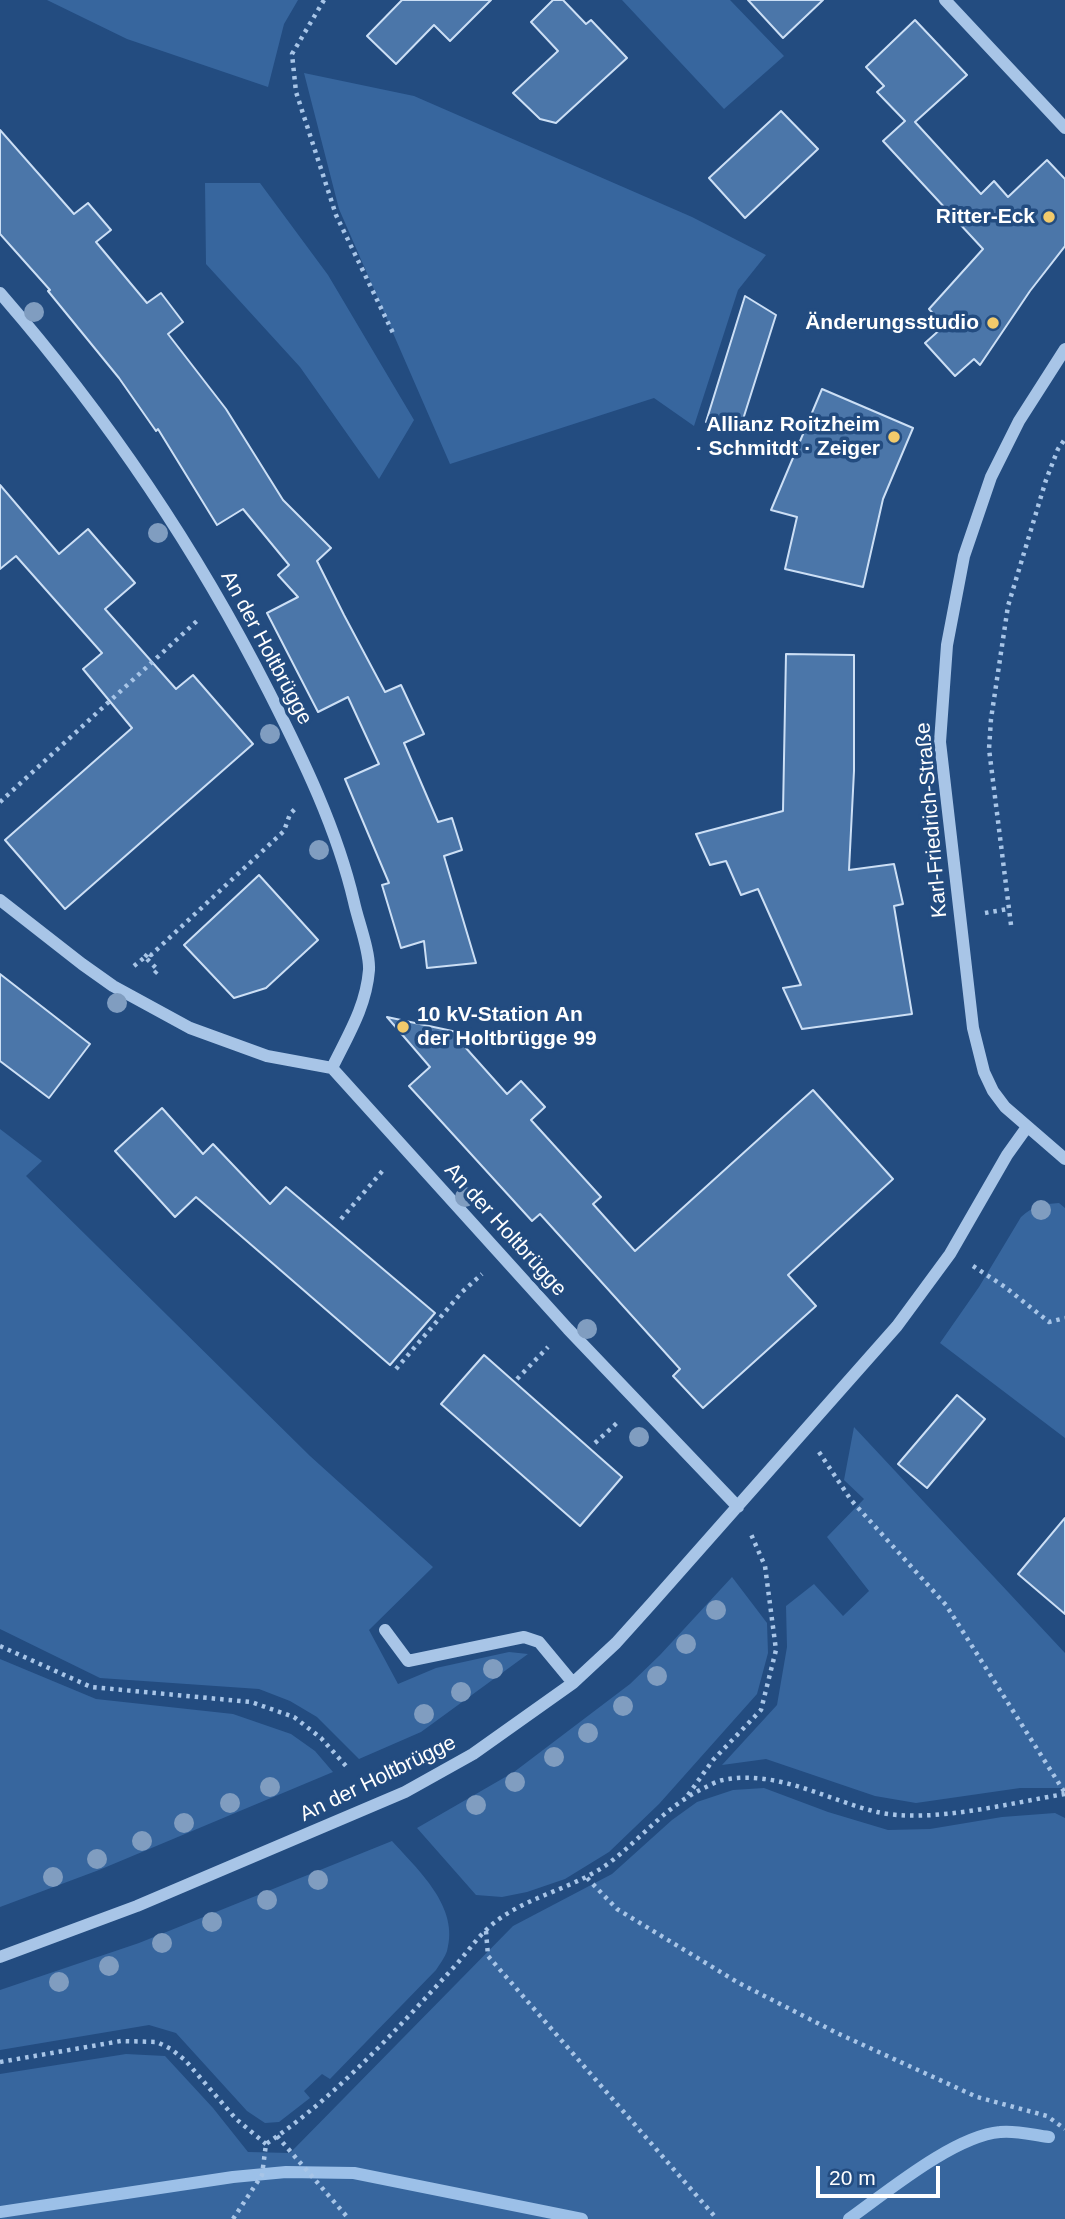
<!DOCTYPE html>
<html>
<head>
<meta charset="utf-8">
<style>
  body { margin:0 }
  #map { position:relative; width:1065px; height:2219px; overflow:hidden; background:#234c80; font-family:Helvetica,sans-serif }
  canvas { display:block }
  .scale { position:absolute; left:816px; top:2166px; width:124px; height:32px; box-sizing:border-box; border:4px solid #fff; border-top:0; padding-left:9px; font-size:21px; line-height:24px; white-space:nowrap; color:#fff; -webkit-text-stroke:5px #234c80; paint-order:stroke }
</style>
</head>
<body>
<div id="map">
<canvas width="1065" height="2219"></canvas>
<div class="scale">20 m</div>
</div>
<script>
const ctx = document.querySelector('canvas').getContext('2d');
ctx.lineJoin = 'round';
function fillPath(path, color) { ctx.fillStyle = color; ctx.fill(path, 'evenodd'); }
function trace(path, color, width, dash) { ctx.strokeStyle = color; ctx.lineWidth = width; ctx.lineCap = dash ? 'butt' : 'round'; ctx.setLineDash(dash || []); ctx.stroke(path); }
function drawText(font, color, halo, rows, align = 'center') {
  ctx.font = font + ' Helvetica,sans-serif'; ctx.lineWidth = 7; ctx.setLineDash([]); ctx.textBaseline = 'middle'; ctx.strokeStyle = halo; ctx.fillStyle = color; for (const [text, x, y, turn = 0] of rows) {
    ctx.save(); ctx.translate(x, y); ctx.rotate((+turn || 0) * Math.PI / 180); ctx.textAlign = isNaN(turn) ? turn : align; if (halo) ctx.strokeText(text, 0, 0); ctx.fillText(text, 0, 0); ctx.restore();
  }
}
const green = new Path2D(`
  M47,0H298L284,24L268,87L127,39Z
  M622,0H730L784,56L724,109Z
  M304,73L414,96L692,217L766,255L738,290L694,426L654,398L450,464L339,209Z
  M205,183H260L328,275L414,420L379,479L300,367L206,264Z
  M0,1129L42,1161L26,1176L310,1456L433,1567L369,1630L398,1684L436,1668L509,1652L528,1654L421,1732L359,1759L317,1717L290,1701L259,1689L100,1678L0,1629Z
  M1059,1203L1065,1208V1438L940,1343L979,1287L1021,1217C1033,1206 1043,1204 1059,1203Z
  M854,1427L1065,1653V1788H1020L916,1803L875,1796L766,1759L722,1765L777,1705L787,1647L786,1606L814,1584L843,1616L869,1591L827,1537L864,1499L844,1480Z
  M732,1577L767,1623L768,1653L757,1694L659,1804L609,1852L565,1879L527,1892L502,1897L476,1895L417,1828L514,1772L630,1684L660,1655Z
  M0,1659L96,1699L233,1714L291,1734L315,1751L333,1772L99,1870L0,1907Z
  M764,1788L828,1812L888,1830L930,1829L1002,1817L1055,1813L1065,1818V2219H0V2074L126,2054L165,2056L213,2108L248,2152L290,2153L513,1926L612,1874L672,1820L697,1802L733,1790Z
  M392,1841C418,1870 460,1907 447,1951C445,1957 440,1964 436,1970L330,2079L322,2074L304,2091L310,2098L279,2122L265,2123L247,2111L176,2033L149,2025L0,2050V1990L139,1943Z`);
const stream = new Path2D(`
  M0,2212L233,2177L286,2172L354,2173L582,2219
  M849,2219C887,2192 954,2136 1000,2132C1015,2130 1033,2135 1049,2137`);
const building = new Path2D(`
  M402,0H491L450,41L434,25L396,64L367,36Z
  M553,0H563L586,24L591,20L627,58L556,123L540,119L513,93L558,51L531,22Z
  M748,0H823L783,38Z
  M915,20L967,75L915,122L981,194L994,181L1008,197L1047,160L1065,179V246L1030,291L980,365L974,359L955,376L925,343L944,326L929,309L983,249L883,141L905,121L877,92L884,86L866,67Z
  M781,111L818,149L745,218L709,178Z
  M0,130L74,214L88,203L111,230L96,242L147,303L161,293L183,322L168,334L226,409L283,500L331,548L317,561L344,615L385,692L401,685L424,734L404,743L438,822L452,818L462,850L444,856L476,963L427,968L424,941L401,948L382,885L389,883L345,779L379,764L348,697L318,712L267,613L298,597L278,575L289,565L243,509L217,525L158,429L156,431L119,378L48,291L50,290L0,234Z
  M745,296L776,315L739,432L706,422Z
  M822,389L913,428L883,499L863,587L785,569L797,517L771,510Z
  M0,485L59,554L88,529L135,583L105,609L176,689L193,675L253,744L65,909L5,840L132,728L83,669L102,653L16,556L0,569Z
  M786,654L854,655V771L849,870L894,864L903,904L894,906L912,1014L802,1029L783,988L801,985L758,889L741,895L726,861L710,865L696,834L783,811Z
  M259,875L318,940L266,988L234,998L184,945Z
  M0,974L90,1044L49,1098L0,1061Z
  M387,1017L457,1032V1038L507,1094L521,1081L545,1107L531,1120L601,1197L593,1204L635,1251L813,1090L893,1179L788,1275L816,1306L703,1408L673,1376L680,1369L540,1214L532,1221L409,1086L430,1067Z
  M162,1108L203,1154L213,1144L270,1204L286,1187L435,1313L390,1365L196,1197L175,1217L115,1151Z
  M484,1355L622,1477L580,1526L441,1404Z
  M957,1395L985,1419L927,1488L898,1464Z
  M1065,1518V1614L1018,1574Z`);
const path = new Path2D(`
  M324,0L292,54L296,92L336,215L394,335
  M0,802L198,620
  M985,913L1008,909
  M1011,925L989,749L991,719L1008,606L1046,480L1058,449L1065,439
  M145,957L149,952L151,955L284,831L290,814L296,808
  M134,966L145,957L158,970L153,975
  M341,1219L385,1168
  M973,1266L1005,1287L1049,1322L1065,1318
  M396,1369L462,1292L482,1274
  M517,1379L548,1347
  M595,1443L618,1422
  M819,1452L851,1500L946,1605L1065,1793
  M0,1646L91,1687L251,1702L294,1717L321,1738L346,1766
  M688,1795L713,1760L761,1710L776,1650L765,1566L750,1532
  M587,1878L617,1909L737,1982L837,2033L977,2097L1047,2116L1065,2129
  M486,1931L488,1956L717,2219
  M0,2062L121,2041L157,2042L171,2049L185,2060L236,2119L266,2144
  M277,2136L349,2219
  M233,2219L262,2175L266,2144C337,2096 397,2029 454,1967C465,1955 474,1942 485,1931C519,1897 571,1891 609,1863C642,1838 666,1806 704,1788C710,1785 717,1781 723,1780C776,1769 827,1800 877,1812C931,1824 1010,1803 1065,1794`);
const minor = new Path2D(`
  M945,0L1065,128
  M0,293C106,415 196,548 269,692C303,759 337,829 354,902C358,921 370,951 369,970C366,1007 348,1035 332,1068
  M1065,349L1019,421L991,477L964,556L947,645L940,742L973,1028L984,1072L993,1091L1005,1107L1065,1159
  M0,900L82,964L113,986L190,1028L267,1056L332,1068L568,1329L738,1507
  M385,1630L408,1661L524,1637L539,1642L573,1683
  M0,1957L137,1906L405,1792L473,1754L573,1683L616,1643L652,1603L897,1326L950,1254L1007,1155L1027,1127`);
const trees = [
  [34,312],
  [158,533],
  [270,734],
  [319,850],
  [117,1003],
  [465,1197],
  [1041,1210],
  [587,1329],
  [639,1437],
  [716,1610],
  [686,1644],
  [493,1669],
  [657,1676],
  [461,1692],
  [623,1706],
  [424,1714],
  [588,1733],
  [554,1757],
  [515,1782],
  [270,1787],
  [230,1803],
  [476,1805],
  [184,1823],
  [142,1841],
  [97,1859],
  [53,1877],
  [318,1880],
  [267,1900],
  [212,1922],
  [162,1943],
  [109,1966],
  [59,1982]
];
const markers = [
  [1049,217,7,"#f2ca6b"],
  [993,323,7,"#f2ca6b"],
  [894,437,7,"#f2ca6b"],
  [403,1027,7,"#f2ca6b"]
];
const poiNames = [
  ["Ritter-Eck",1035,217],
  ["Änderungsstudio",979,323],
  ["Allianz Roitzheim",880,425],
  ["· Schmitdt · Zeiger",880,449],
  ["10 kV-Station An",417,1015,"left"],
  ["der Holtbrügge 99",417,1039,"left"]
];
const streetNames = [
  ["An der Holtbrügge",266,648,62],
  ["Karl-Friedrich-Straße",932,820,-95],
  ["An der Holtbrügge",505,1230,48],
  ["An der Holtbrügge",378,1779,-26]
];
fillPath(green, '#37669e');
trace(stream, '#9cc0e8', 12);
fillPath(building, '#4b76a9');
trace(building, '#ccdff5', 2);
trace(path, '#a8c5e7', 4.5, [3.5, 5]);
trace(minor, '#a8c5e7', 12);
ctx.fillStyle = '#809dc0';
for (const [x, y] of trees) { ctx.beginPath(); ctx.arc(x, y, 10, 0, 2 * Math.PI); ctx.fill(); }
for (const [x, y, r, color] of markers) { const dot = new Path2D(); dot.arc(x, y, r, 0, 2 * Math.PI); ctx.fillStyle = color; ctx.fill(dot); trace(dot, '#234c80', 2.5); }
drawText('bold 21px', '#fff', '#234c80', poiNames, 'right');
drawText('21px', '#fff', '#234c80', streetNames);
</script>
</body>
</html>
